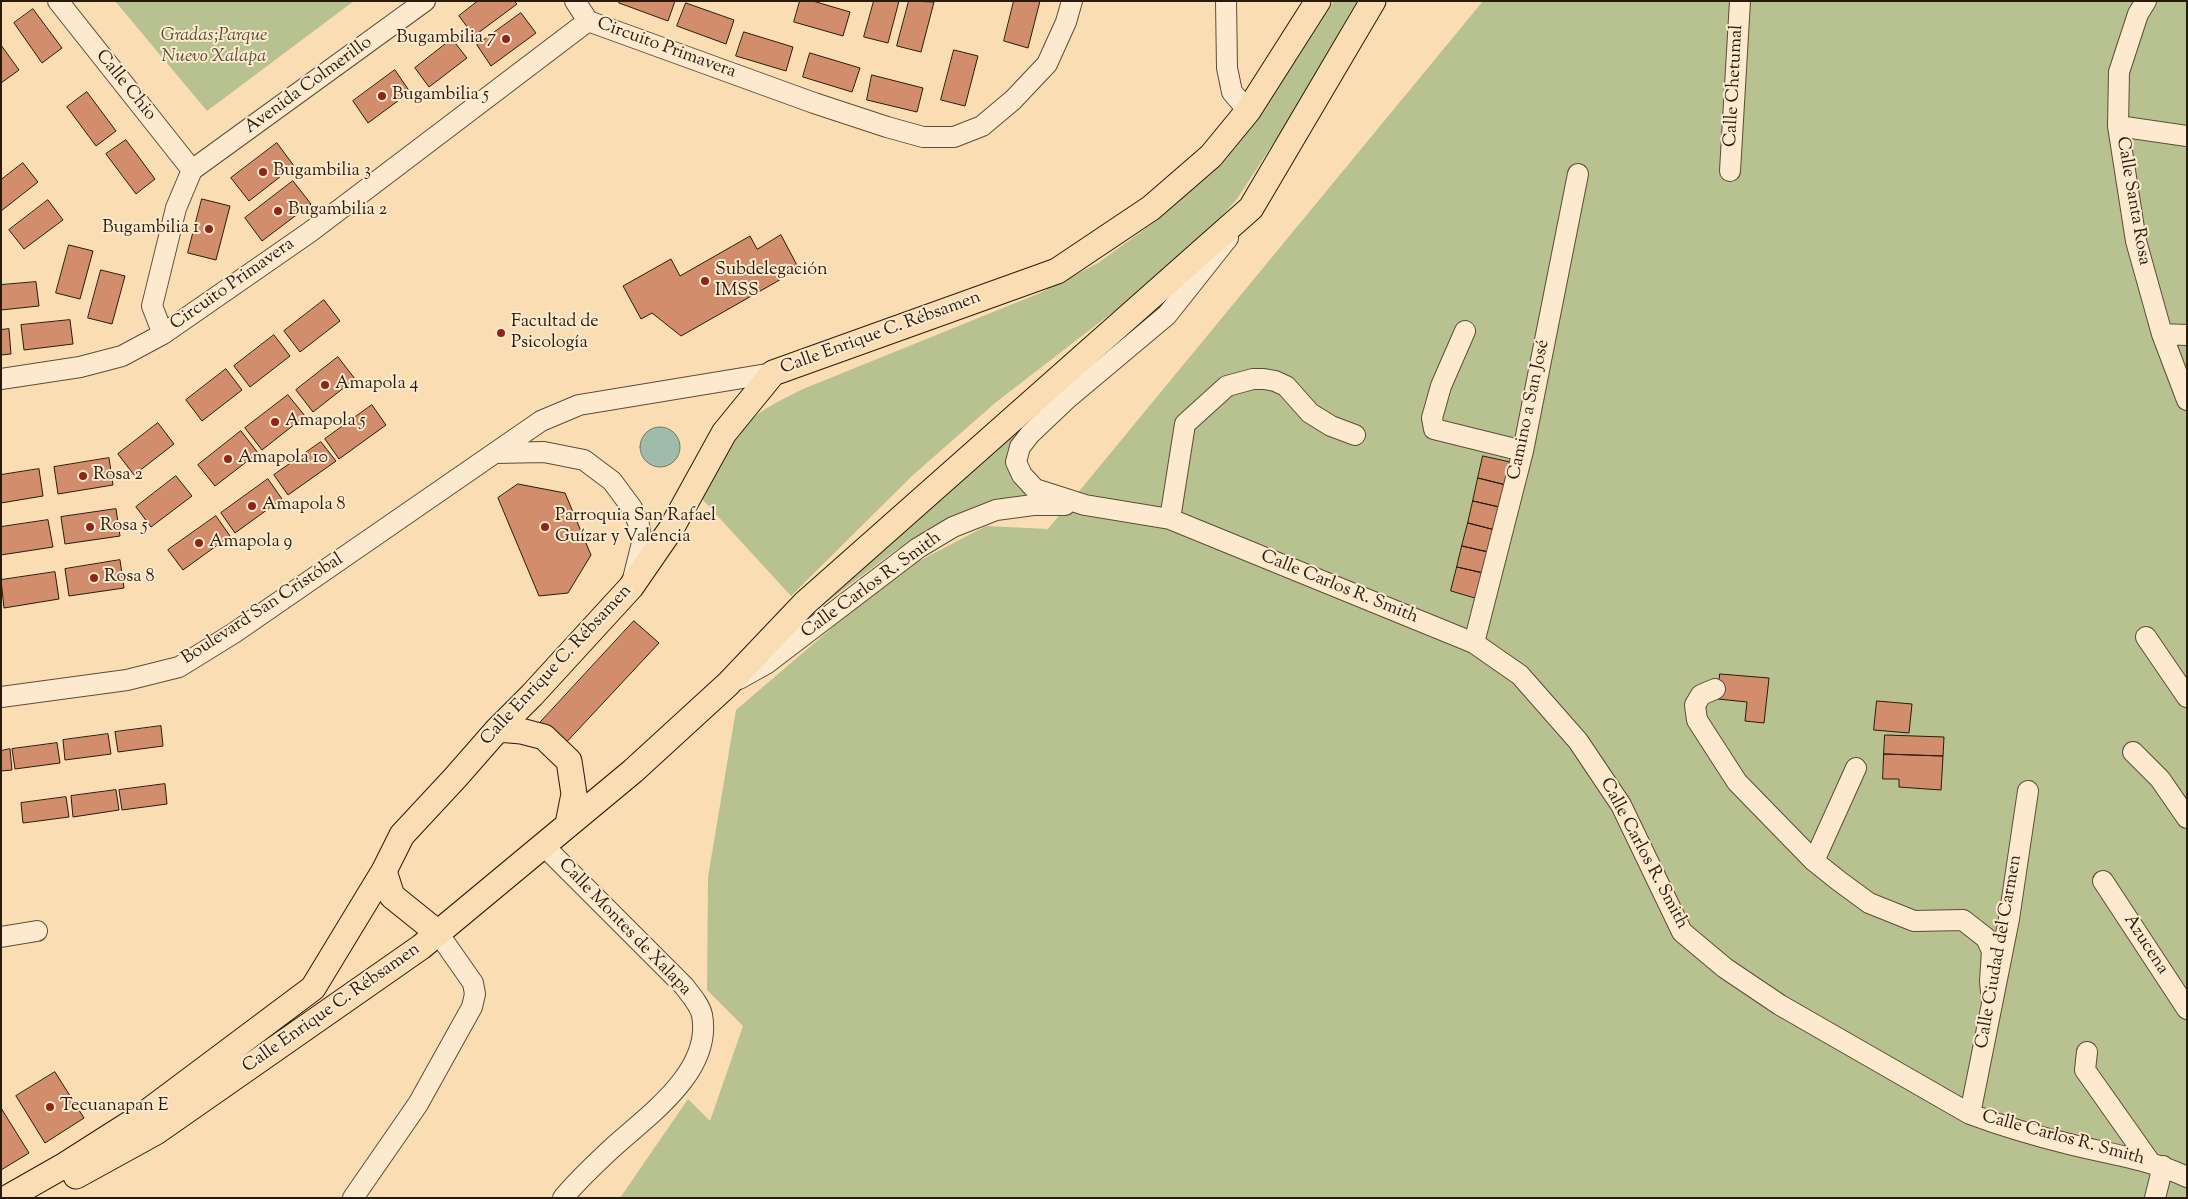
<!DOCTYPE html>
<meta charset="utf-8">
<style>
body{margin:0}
#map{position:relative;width:2188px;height:1199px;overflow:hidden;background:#fbddb3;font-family:"Sorts Mill Goudy",serif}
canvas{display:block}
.frame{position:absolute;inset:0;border:2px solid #281b0c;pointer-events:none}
</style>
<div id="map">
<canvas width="2188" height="1199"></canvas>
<div class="frame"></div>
</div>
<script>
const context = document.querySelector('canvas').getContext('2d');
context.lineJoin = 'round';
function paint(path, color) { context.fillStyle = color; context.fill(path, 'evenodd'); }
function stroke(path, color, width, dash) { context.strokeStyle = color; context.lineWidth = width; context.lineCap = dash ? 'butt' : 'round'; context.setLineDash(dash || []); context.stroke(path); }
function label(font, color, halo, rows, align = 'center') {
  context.font = font + ' "Sorts Mill Goudy",serif'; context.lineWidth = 4; context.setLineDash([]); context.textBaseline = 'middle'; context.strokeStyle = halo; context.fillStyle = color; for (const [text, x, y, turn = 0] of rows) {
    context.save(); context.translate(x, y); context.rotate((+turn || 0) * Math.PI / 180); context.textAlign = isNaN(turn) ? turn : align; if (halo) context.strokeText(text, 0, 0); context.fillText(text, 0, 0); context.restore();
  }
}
paint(new Path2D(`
 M115 1H354L207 111Z
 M1334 1H1357L1291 116 1237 199 1187 255 995 403 912 476 791 596 702 499C712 479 732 436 747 423 763 408 783 399 803 389L1040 293 1098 263 1160 218 1220 164 1260 115Z
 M1483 1H2187V1198H620L688 1099 710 1121 743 1026 707 990 708 877 736 710 896 573 986 526 1048 529Z
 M1207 251 1167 302 1036 416 1013 438 1007 453 1010 468 1027 496 952 518 896 550 824 604 759 660Z`), '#b8c291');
const water = new Path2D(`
 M640 447a20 20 0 1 1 40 0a20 20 0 1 1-40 0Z`);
paint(water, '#9fbcab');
stroke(water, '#6f7c6b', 1);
const building = new Path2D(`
 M478 1H514L517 4 474 36 459 16Z
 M620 1H675L668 21 619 3Z
 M800 1H813L850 12 843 36 794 22Z
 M874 1H899L888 43 864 37Z
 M909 1 934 2 921 52 897 46Z
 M1014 1H1040L1028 48 1004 41Z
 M686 3 734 20 726 44 677 26Z
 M33 9 62 48 42 63 14 23Z
 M521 13 536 33 491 66 477 45Z
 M744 32 793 47 786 71 736 56Z
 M452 39 467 58 429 87 415 68Z
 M1 45 19 70 1 83Z
 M954 50 978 56 965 106 941 100Z
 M810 53 860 68 852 92 803 77Z
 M395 70 410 92 368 123 353 101Z
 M872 75 923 88 917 112 867 100Z
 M87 92 116 131 96 146 67 107Z
 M126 140 155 179 136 194 106 154Z
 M277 143 294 166 249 201 231 178Z
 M23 163 38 182 1 211V180Z
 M293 181 311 204 262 241 245 218Z
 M202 199 230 206 216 260 188 253Z
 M48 200 63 220 24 249 9 230Z
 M781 235 799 269 681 336 652 313 641 319 623 286 671 259 680 276 750 236 757 249Z
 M69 245 93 251 80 299 56 293Z
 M101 270 125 276 112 324 88 318Z
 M36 282 39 306 1 310V285Z
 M324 300 340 321 300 352 284 331Z
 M70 320 73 344 24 350 21 325Z
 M9 329 11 354 1 355V330Z
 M274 335 290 356 250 387 234 366Z
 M338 357 355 379 313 412 296 390Z
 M226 369 242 390 202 421 186 400Z
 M288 395 305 416 262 450 245 428Z
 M372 405 386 425 339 459 325 439Z
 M158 423 174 444 134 475 118 454Z
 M241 431 258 453 215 486 198 465Z
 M321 442 336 461 288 495 274 475Z
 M1483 456 1519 464 1514 487 1478 478Z
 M109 458 113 485 58 494 54 467Z
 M39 469 43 496 1 503V475Z
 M176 476 192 496 151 527 136 507Z
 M1478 478 1514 487 1508 509 1473 501Z
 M268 479 282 499 235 533 221 513Z
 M518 484 565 493 591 555 568 593 539 596 498 498Z
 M1473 501 1508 509 1503 532 1468 523Z
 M116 509 120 536 65 544 61 517Z
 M216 516 230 536 183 570 168 550Z
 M48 520 53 547 1 555V527Z
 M1468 523 1503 532 1497 554 1462 546Z
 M1462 546 1497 554 1492 575 1457 567Z
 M120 560 124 588 69 596 65 569Z
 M1457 567 1492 575 1485 601 1451 591Z
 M55 572 59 599 4 608 1 580Z
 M634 621 659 643 561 748 537 726Z
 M1720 674 1769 678 1764 723 1745 721 1747 702 1718 699Z
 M1877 701 1912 704 1909 733 1874 730Z
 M161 726 163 746 118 752 115 732Z
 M108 734 111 754 65 760 63 740Z
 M1885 735 1944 737 1943 756 1884 754Z
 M57 743 60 763 15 769 12 749Z
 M10 749 12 770 1 771V751Z
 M1884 754 1943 756 1941 790 1899 787V779H1883Z
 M165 784 167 804 122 810 119 790Z
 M116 790 119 810 73 817 71 796Z
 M66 797 69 817 23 823 21 803Z
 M55 1072 84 1118 45 1143 16 1096Z
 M1 1108 29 1153 1 1170Z`);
paint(building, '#d28e6c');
stroke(building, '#281b0c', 1);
const minor = new Path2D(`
 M58 1 192 170
 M575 1 588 21
 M1226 1 1227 68 1232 92 1248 111
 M2146 1 2138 14 2119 72 2118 126 2136 241 2162 334 2187 400
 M588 21 814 103 887 127 923 137H954L982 126 1013 100 1047 64 1066 22 1072 1
 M2118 126 2187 136
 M192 170 425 1
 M1730 171 1740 1
 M1228 238 1167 315 1068 398 1030 434 1020 447 1016 462 1022 475 1035 489 1085 505 1170 519 1474 643 1520 675 1578 741 1621 805 1682 932 1725 968 1780 1005 1970 1114C2002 1126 2036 1136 2069 1144 2109 1154 2149 1159 2187 1177
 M1465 331 1441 386 1432 418 1434 429 1523 451
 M163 334 152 306 176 208 192 170
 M2162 334 2187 335
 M1 379 80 367 122 356 163 334 310 232 588 21
 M496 453 544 452 584 460 612 481 632 508 639 525 642 543 633 579
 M1170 519 1185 424 1227 386 1253 379H1264L1275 381 1286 386 1310 413 1331 426 1355 435
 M2146 637 2187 697
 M1474 643 1523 451 1578 174
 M739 679 766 664 918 548 953 527 996 510 1033 505H1065
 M1715 689 1701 695 1695 705 1697 720 1737 782 1814 861 1839 881 1869 903 1914 921 1963 920 1986 938 1992 951 1990 981 1992 1002
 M1 697 127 680 179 667 234 633 541 421 579 405 773 373
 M2133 752 2160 779 2187 818
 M543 845 684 986C690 994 700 1005 702 1015 713 1073 645 1117 609 1151 593 1166 577 1181 563 1198
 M1814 861 1856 768
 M2103 881 2187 1009
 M1 937 37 931
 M2087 1052 2085 1070 2150 1162
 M1970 1114 2009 919 2028 791
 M353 1198 418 1104 472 1007 475 994 473 983 438 933
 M2155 1198 2163 1166`);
const major = new Path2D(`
 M498 729 521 731 544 737 569 761 574 794 568 824
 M384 871 392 896 438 933
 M76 1176 156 1132 421 947 633 771 728 684 805 603 1251 208 1373 1
 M7 1198 65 1165 142 1116 313 988 384 871 402 835 455 778 498 729 532 695 631 587 671 529 724 433 773 373 1057 271 1151 208 1211 156 1248 111 1318 1`);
stroke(minor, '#5d4c36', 22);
stroke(major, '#281b0c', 27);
stroke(minor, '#fce9ce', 20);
stroke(major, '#fbddb3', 25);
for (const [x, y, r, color] of [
 [506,39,5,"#8f2418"],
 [382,96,5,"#8f2418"],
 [263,172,5,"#8f2418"],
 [278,211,5,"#8f2418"],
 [209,229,5,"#8f2418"],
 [705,281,5,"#8f2418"],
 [501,333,5,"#8f2418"],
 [325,385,5,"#8f2418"],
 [275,422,5,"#8f2418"],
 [228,459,5,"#8f2418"],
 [83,476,5,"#8f2418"],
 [252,506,5,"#8f2418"],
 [90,527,5,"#8f2418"],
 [545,527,5,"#8f2418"],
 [199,543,5,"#8f2418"],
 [94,578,5,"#8f2418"],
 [50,1107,5,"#8f2418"]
]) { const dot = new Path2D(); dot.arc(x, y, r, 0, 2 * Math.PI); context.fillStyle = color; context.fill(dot); stroke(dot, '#fce9ce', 2); }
label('italic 18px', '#534d34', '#fce9ce', [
 ["Gradas;Parque",214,37],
 ["Nuevo Xalapa",214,58]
]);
label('18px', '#281b0c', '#fce9ce', [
 ["Bugambilia 7",496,39,"right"],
 ["Bugambilia 5",392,96],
 ["Bugambilia 3",273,172],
 ["Bugambilia 2",288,211],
 ["Bugambilia 1",199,229,"right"],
 ["Subdelegación",715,271],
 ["IMSS",715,292],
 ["Facultad de",511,323],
 ["Psicología",511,344],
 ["Amapola 4",335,385],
 ["Amapola 5",285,422],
 ["Amapola 10",238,459],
 ["Rosa 2",93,476],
 ["Amapola 8",262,506],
 ["Parroquia San Rafael",555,517],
 ["Guízar y Valencia",555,538],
 ["Rosa 5",100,527],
 ["Amapola 9",209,543],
 ["Rosa 8",104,578],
 ["Tecuanapan E",60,1107]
], 'left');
label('18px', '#281b0c', '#fce9ce', [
 ["Circuito Primavera",666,49,20],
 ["Calle Chio",125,86,51],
 ["Avenida Colmerillo",309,86,-36],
 ["Calle Chetumal",1735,86,-87],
 ["Calle Santa Rosa",2132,201,80],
 ["Circuito Primavera",233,285,-35],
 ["Calle Enrique C. Rébsamen",881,334,-20],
 ["Camino a San José",1530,410,-78],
 ["Calle Carlos R. Smith",872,586,-36],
 ["Calle Carlos R. Smith",1339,588,22],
 ["Boulevard San Cristóbal",263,610,-33],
 ["Calle Enrique C. Rébsamen",557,666,-47],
 ["Calle Carlos R. Smith",1643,854,62],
 ["Calle Montes de Xalapa",624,928,46],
 ["Azucena",2145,945,57],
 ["Calle Ciudad del Carmen",2000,952,-80],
 ["Calle Enrique C. Rébsamen",332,1009,-35],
 ["Calle Carlos R. Smith",2063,1139,15]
]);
</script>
